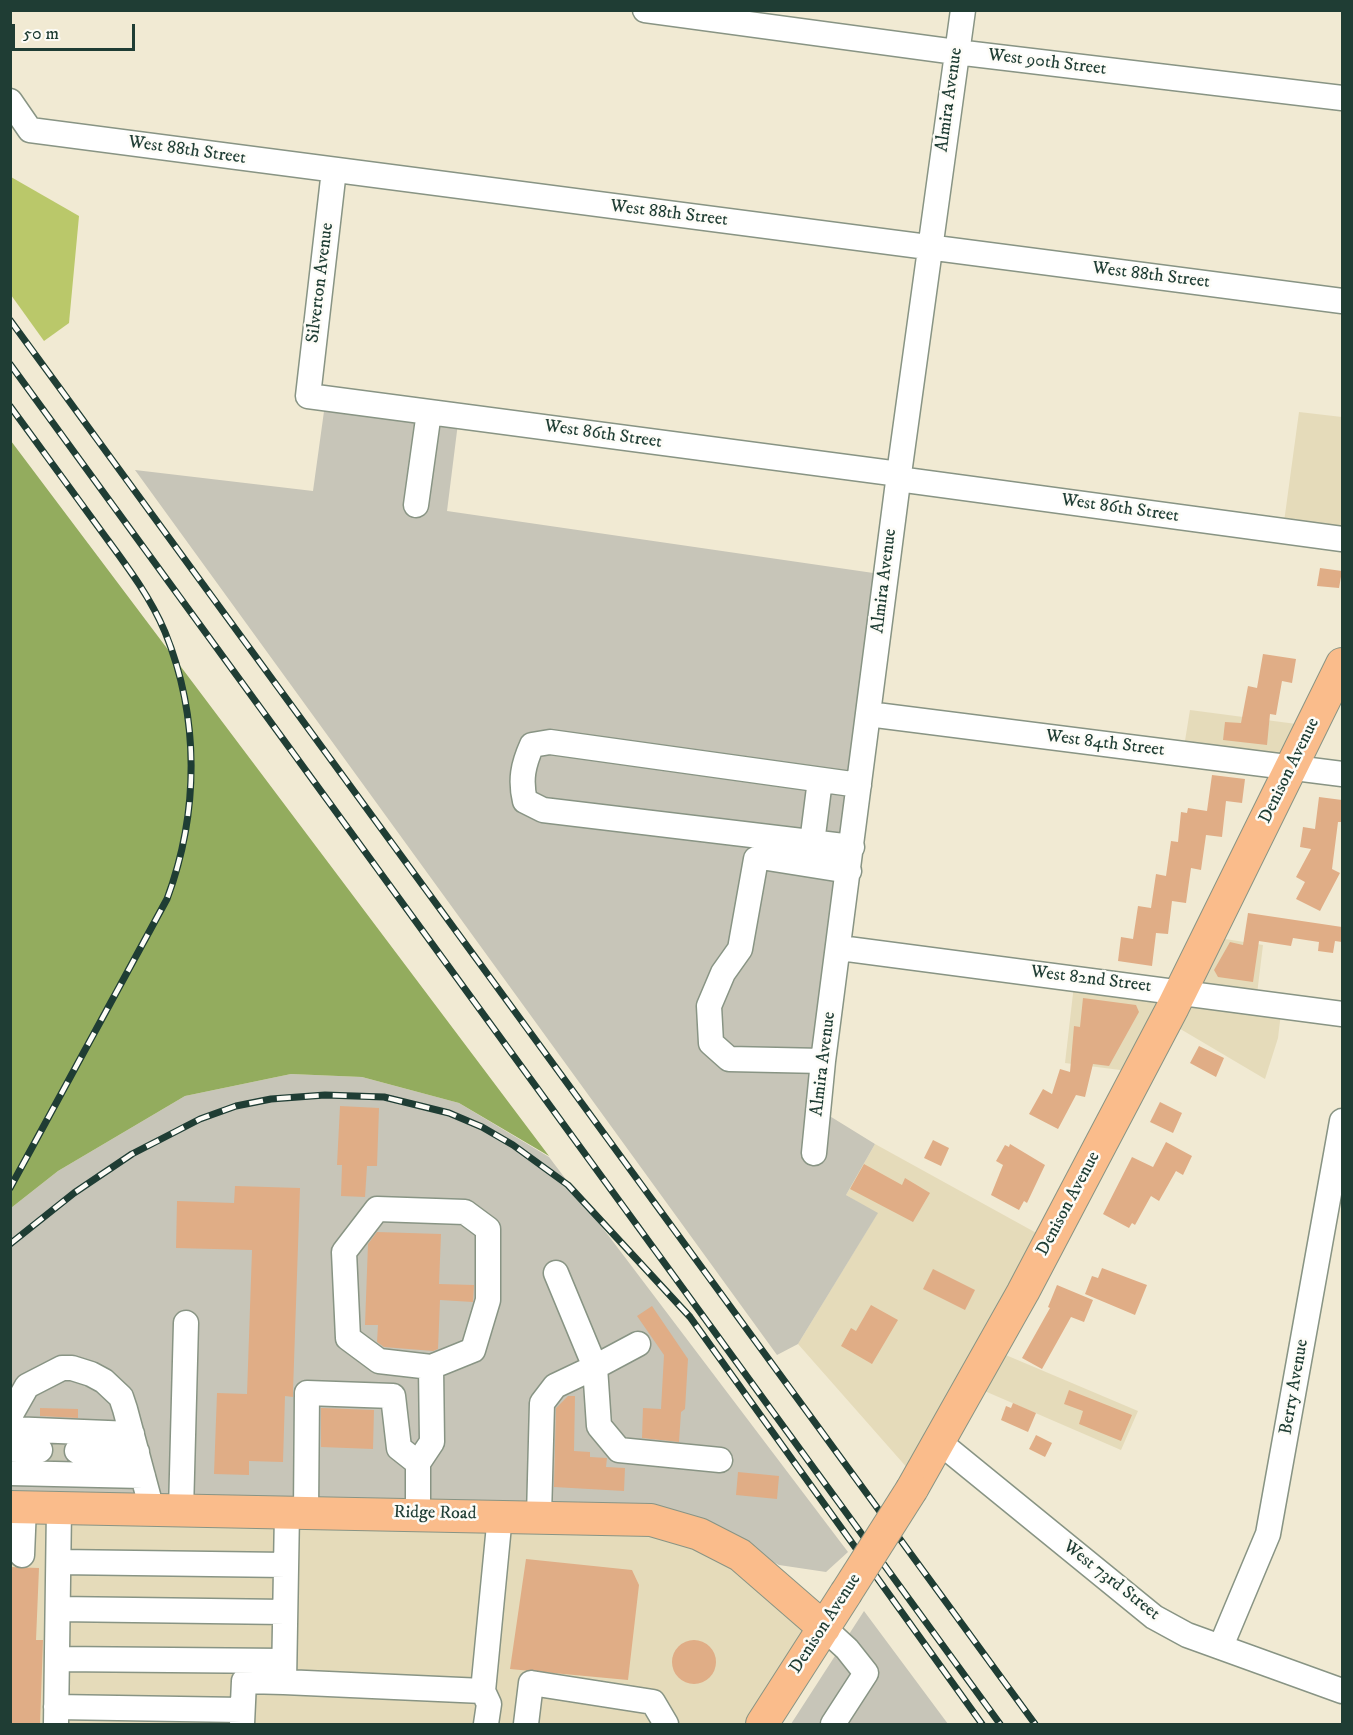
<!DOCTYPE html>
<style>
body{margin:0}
#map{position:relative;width:1353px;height:1735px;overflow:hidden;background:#f1ead3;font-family:"IM FELL DW Pica",serif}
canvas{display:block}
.frame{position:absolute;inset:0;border:12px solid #1f3d34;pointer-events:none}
.scale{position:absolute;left:12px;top:24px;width:123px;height:27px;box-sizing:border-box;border:3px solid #1f3d34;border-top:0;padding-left:8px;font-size:18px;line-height:21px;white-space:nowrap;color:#1f3d34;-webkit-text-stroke:4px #fdfcf7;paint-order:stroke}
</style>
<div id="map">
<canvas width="1353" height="1735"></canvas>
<div class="frame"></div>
<div class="scale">50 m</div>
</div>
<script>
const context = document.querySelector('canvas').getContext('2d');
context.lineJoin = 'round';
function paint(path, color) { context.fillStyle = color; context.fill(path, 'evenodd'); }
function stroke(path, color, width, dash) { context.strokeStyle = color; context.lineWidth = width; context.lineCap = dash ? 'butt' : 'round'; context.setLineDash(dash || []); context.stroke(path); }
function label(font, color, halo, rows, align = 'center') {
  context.font = font + ' "IM FELL DW Pica",serif'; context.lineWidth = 5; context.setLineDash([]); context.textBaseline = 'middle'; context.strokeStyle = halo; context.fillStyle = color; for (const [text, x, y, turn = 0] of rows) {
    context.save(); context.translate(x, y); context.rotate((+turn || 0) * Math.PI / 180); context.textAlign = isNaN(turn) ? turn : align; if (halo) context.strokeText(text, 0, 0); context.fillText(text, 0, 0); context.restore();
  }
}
paint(new Path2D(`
 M1299 412 1342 417V529L1284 522Z
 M1190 710 1304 725 1287 760 1184 747Z
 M1219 938 1263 945 1257 994 1283 996 1278 1038 1265 1079 1177 1027 1152 1074 1065 1063 1074 985 1191 1001Z
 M875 1144 1060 1246 1001 1353 1138 1411 1121 1450 980 1389 924 1487 798 1344 877 1214 846 1195Z
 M11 1507 699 1534 824 1628 762 1724H11Z`), '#e5dbba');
paint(new Path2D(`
 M325 404 458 423 447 511 894 576 828 1115 875 1144 846 1195 878 1213 798 1344 777 1355 135 470 313 491Z
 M291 1074 362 1077 459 1103 549 1157 848 1552 826 1572 779 1565 701 1524 539 1502 11 1491V1208L58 1171 185 1096Z
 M864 1611 948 1724H791Z`), '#c7c5b8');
paint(new Path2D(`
 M11 177 79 216 69 323 44 341 11 295Z`), '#bac86a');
paint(new Path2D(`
 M11 441 549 1156 459 1103 362 1077 291 1074 185 1096 58 1171 11 1208Z`), '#93ac5e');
paint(new Path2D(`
 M1320 568 1342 571 1339 588 1317 586Z
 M1263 654 1296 659 1292 683 1282 681 1276 715 1270 714 1267 745 1223 740 1225 722 1241 723 1248 686 1257 688Z
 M1212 775 1245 779 1242 803 1226 801 1222 837 1206 835 1201 870 1191 868 1186 903 1172 901 1168 934 1156 933 1152 966 1118 961 1121 937 1133 939 1138 906 1151 908 1156 874 1166 876 1171 841 1178 842 1181 812 1187 813 1188 808 1207 811Z
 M1319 797 1342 800V822H1338L1332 869 1340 873 1320 911 1296 899 1305 882 1296 877 1311 849 1300 847 1303 827 1315 829Z
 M1248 913 1342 927V942L1335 941 1333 953 1318 951 1319 942 1293 938 1291 946 1259 941 1253 982 1218 977 1214 970 1230 942 1243 945Z
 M1083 998 1136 1005 1139 1012 1109 1066 1093 1064 1085 1097 1076 1095 1058 1129 1029 1114 1043 1089 1052 1094 1060 1069 1070 1072 1074 1026 1080 1027Z
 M1199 1046 1224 1058 1216 1077 1190 1063Z
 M1160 1102 1182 1113 1173 1133 1150 1122Z
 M340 1106 379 1108 377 1166H367L365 1197 341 1196 342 1165H337Z
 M933 1140 949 1148 941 1166 924 1158Z
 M1166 1142 1192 1156 1183 1175 1176 1171 1159 1201 1151 1196 1135 1225 1132 1223 1129 1228 1103 1214 1132 1157 1153 1167Z
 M1010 1144 1045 1165 1027 1203 1024 1201 1019 1210 991 1195 1003 1165 996 1161 1005 1145 1009 1147Z
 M864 1164 902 1185 905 1178 930 1193 913 1222 850 1189Z
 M235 1186 300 1188 293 1391V1397L285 1396 283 1462 249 1461V1475L214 1474 217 1393 247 1394 252 1250 176 1248 177 1201 234 1203Z
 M377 1232 441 1234 439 1284 474 1285 473 1302 440 1300 438 1349 433 1351 384 1347 377 1342 378 1325H365L368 1244Z
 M1102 1268 1147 1285 1135 1315 1085 1294 1092 1276 1098 1278Z
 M933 1269 975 1290 965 1310 923 1289Z
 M1057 1285 1093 1300 1084 1322 1071 1317 1042 1369 1022 1358 1050 1308 1048 1307Z
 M871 1305 898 1320 872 1364 841 1346 851 1328 856 1331Z
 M652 1306 688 1359 685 1409 681 1412 679 1442 642 1438 643 1408 661 1409 664 1355 637 1316Z
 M1069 1390 1132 1415 1121 1441 1079 1424 1083 1411 1064 1404Z
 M568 1396H575L574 1451 590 1452V1457L607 1458 606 1467 625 1468 624 1491 554 1487 556 1408Z
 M1013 1403 1036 1413 1028 1432 1001 1420 1006 1406 1011 1408Z
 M40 1408 78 1409V1418L40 1416Z
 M321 1408 374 1410 373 1449 321 1447Z
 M1036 1435 1052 1443 1045 1457 1029 1449Z
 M738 1472 779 1476 777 1499 736 1495Z
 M526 1559 632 1570 639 1585 628 1680 510 1669Z
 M10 1567 39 1568 36 1640H43L40 1725H10Z
 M672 1662a22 22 0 1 1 44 0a22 22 0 1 1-44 0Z`), '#e0ad86');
stroke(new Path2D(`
 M40 1450 77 1451`), '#c7c7b3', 24, [24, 12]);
const minor = new Path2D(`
 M645 10 956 52 1342 98
 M10 101 30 130 1342 301
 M334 170 308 396 899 474
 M898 479 1342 539
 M416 505 429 412
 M868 714 1342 774
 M812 843 820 780
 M852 847 543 810 525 801C520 780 523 765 532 745L550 742 859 785
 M840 948 1342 1014
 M823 1061 729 1059 711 1043 709 1006 723 973 740 949 756 859 761 857 849 871
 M814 1153 823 1061 899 474 963 10
 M638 1344 595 1367 599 1426 619 1450 720 1460
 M10 1416 27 1386 62 1368H72L91 1374 104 1381 121 1397 125 1409 152 1510
 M10 1429 132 1434
 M938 1441 1154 1617 1187 1635 1342 1691
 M10 1449 40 1450
 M77 1451 137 1452
 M10 1473 143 1476
 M181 1511 186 1323
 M287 1512 284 1682 483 1691 500 1515
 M306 1512 307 1393 393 1396 399 1448 418 1463
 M418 1514V1463L432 1442 431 1367 379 1361 348 1338 344 1252 377 1209 465 1212 488 1229V1300L473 1350 431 1367
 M539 1516 542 1403 555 1386 595 1367 556 1273
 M22 1555 24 1507
 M59 1562 286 1565
 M58 1609 285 1612
 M824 1628 847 1649 866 1673 833 1724
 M1221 1646 1268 1534 1342 1121
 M57 1659 284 1661
 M483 1691 489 1704 486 1724
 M56 1707 242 1710
 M56 1724 59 1508
 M242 1724 244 1681 284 1682
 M526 1724 531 1683 653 1702 666 1724`);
const major = new Path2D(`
 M912 1489 1023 1292 1173 1007 1342 664
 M10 1507 651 1520 699 1534 740 1555 824 1628
 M762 1724 846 1593`);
stroke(minor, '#889484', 27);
stroke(major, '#889484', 34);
stroke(minor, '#fff', 24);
stroke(major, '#fabc8b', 32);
const rail = new Path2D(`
 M10 320 1035 1724
 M10 364 1000 1724
 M10 406C40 447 69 487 99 528 123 561 149 594 165 632 200 718 199 813 167 899L10 1188
 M10 1244 74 1193 132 1154 200 1119 236 1106 271 1099 325 1095 384 1097 449 1113 482 1127 513 1145 568 1185 690 1317 982 1724`);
stroke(rail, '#1f3d34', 7);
stroke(rail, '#fdfcf7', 4.5, [14]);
const majorBridge = new Path2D(`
 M846 1593 912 1489`);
stroke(majorBridge, '#889484', 34, []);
stroke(majorBridge, '#fabc8b', 32);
label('18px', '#1f3d34', '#fdfcf7', [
 ["West 90th Street",1047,63,7],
 ["Almira Avenue",950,100,-82],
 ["West 88th Street",187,151,8],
 ["West 88th Street",669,214,7],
 ["West 88th Street",1151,276,7],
 ["Silverton Avenue",321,283,-83],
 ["West 86th Street",603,435,8],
 ["West 86th Street",1120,509,8],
 ["Almira Avenue",885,581,-83],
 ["West 84th Street",1105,744,7],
 ["Denison Avenue",1290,771,-64],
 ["West 82nd Street",1091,980,7],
 ["Almira Avenue",824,1064,-83],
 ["Denison Avenue",1069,1204,-62],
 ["Berry Avenue",1295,1387,-80],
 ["Ridge Road",435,1514,1],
 ["West 73rd Street",1111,1581,38],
 ["Denison Avenue",826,1624,-57]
]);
</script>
